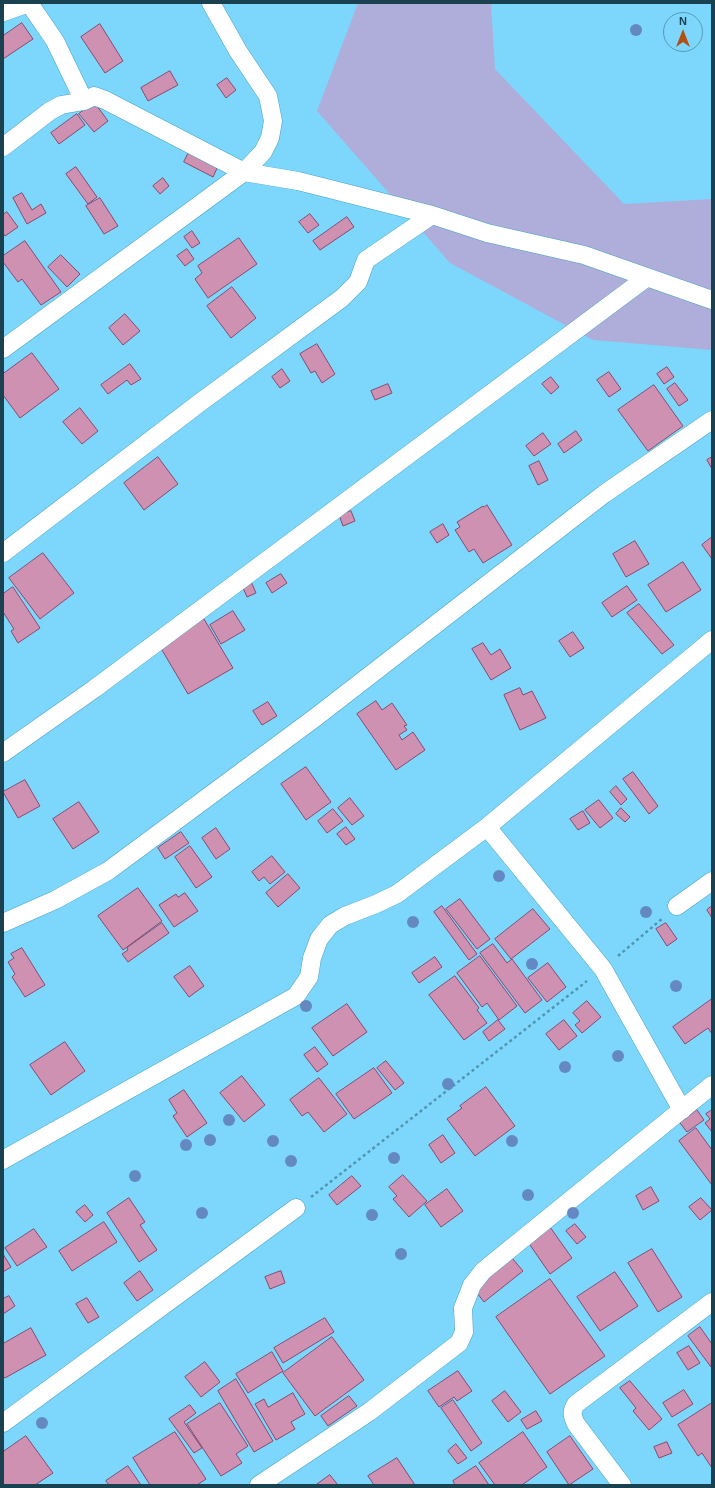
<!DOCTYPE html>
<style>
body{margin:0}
#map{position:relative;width:715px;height:1488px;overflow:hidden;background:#7dd7fc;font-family:Helvetica,sans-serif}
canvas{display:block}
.frame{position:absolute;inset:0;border:4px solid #1a4150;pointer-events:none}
.north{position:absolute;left:663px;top:12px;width:40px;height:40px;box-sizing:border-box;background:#7dd7fc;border:1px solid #559bb7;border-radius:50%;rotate:0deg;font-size:11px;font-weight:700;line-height:16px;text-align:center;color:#1a4150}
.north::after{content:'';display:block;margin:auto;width:14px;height:18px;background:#b25014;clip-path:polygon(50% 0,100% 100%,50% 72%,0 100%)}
</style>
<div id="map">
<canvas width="715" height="1488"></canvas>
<div class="frame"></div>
<div class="north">N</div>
</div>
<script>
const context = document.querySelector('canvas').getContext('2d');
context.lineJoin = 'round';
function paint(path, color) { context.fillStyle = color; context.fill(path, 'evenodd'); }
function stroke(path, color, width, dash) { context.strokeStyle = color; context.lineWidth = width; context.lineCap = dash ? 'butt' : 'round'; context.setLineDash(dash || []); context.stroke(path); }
paint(new Path2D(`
 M358 3H491L495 69 624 204 712 199V350L593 340 450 263 317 111Z`), '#afaeda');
const building = new Path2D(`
 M22 23 33 39 3 59V36Z
 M100 24 123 61 105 73 81 37Z
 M170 71 178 85 148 101 141 88Z
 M227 78 236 90 226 98 217 85Z
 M94 102 108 121 94 132 79 114Z
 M77 114 85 125 59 144 51 133Z
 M190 150 218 166 213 177 184 162Z
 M76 167 97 197 88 204 66 174Z
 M163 178 169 186 160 194 153 186Z
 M22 193 32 210 41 204 46 213 27 224 13 198Z
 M100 198 118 226 104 234 86 206Z
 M7 212 18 227 5 236 3 233V215Z
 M310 214 319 225 308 233 299 222Z
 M347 217 354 227 320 250 313 241Z
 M192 231 200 243 192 248 184 237Z
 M239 238 257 264 208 298 195 279 202 273 198 266Z
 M25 241 61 292 41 305 22 279 18 282 3 262V256Z
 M187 249 194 259 185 266 177 256Z
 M61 255 80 274 67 287 48 267Z
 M232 287 256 318 231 338 207 306Z
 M125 314 140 331 123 345 109 328Z
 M317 344 335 374 322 383 315 371 311 373 300 354Z
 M32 353 59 389 20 418 3 395V374Z
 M130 364 141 379 131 385 127 380 108 394 101 385Z
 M667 367 674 377 664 384 657 374Z
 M282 369 290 381 280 388 272 377Z
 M609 372 621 389 609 397 597 380Z
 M551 377 559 387 551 394 542 384Z
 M675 383 688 400 679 406 667 389Z
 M388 384 392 393 375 400 371 391Z
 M654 385 683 426 648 451 618 410Z
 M80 408 98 431 82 444 63 422Z
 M576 431 582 440 564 453 558 444Z
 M543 433 551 444 534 456 526 446Z
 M158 457 178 484 144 510 124 483Z
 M712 457V469L707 460Z
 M539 461 548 480 538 485 529 466Z
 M487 505 512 545 483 563 474 549 469 552 455 530 460 527 457 522 483 506 484 507Z
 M351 511 355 521 343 526 339 515Z
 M443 524 449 535 437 543 430 532Z
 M712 537V559L702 545Z
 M635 541 649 564 626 577 613 554Z
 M43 553 74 593 40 619 9 578Z
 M683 562 701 590 666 612 648 585Z
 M281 574 287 583 272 593 266 583Z
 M249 577 256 593 247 597 240 581Z
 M627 586 637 600 612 617 602 603Z
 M13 587 40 628 18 643 11 631 14 629 3 612V594Z
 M639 604 674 645 662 654 627 613Z
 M233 611 245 630 221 644 210 625Z
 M204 619 233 668 188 694 159 645Z
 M573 632 584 648 570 657 559 641Z
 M483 643 491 655 500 649 511 668 491 680 472 649Z
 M520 688 523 695 532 691 546 718 520 730 504 695Z
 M376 701 382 710 392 703 407 725 404 726 407 730 399 735 402 740 413 732 425 750 396 770 357 714Z
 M268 702 277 716 262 725 253 711Z
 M306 767 331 802 306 820 281 784Z
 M633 772 658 806 649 814 623 779Z
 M25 780 40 806 18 818 3 792Z
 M616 786 627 799 621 805 610 792Z
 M350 798 364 816 352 825 338 808Z
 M599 800 613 818 600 828 585 810Z
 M79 802 99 832 73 849 53 819Z
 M621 808 630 817 625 822 616 814Z
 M333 809 343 821 327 833 318 821Z
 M583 811 590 823 578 830 570 819Z
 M346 827 355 839 346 845 337 834Z
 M216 828 230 849 216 859 202 838Z
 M181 832 189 843 165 859 158 848Z
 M190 846 212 877 196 888 175 857Z
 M272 856 285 872 270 884 264 877 259 881 252 872Z
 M288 874 300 888 278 907 266 893Z
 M138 888 162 921 123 950 98 916Z
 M185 893 198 911 174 927 159 905 176 894 178 897Z
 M460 899 490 939 477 949 446 909Z
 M442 906 477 954 469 960 434 912Z
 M712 906V918L707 910Z
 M533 909 550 929 511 959 495 939Z
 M162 923 169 933 128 962 122 954 128 950 127 948Z
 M666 923 677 939 667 946 656 929Z
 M493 944 507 963 512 959 542 1000 525 1013 480 953Z
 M22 948 45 985 25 997 12 977 15 974 8 962 14 958 11 954Z
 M480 956 517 1006 499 1020 487 1003 482 1007 457 973Z
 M435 957 442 967 419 983 412 973Z
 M548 963 566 987 547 1002 528 978Z
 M190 966 204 986 189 997 174 977Z
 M455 976 479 1008 477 1010 487 1023 464 1040 429 995Z
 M712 999V1034L708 1028 685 1044 673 1027Z
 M587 1001 601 1017 582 1033 575 1025 580 1021 573 1013Z
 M347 1004 367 1032 333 1056 312 1028Z
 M498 1020 505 1029 489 1041 483 1032Z
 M564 1020 577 1036 559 1050 546 1034Z
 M65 1042 85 1071 51 1095 30 1065Z
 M315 1047 328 1064 317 1072 304 1055Z
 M386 1061 404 1083 395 1090 377 1068Z
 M374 1068 392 1093 354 1119 336 1094Z
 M242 1076 265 1105 244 1122 220 1093Z
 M319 1078 347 1114 324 1132 308 1112 302 1116 290 1100Z
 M486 1087 515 1126 475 1156 447 1119 462 1108 460 1106Z
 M184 1090 207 1123 187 1137 173 1116 177 1113 169 1100Z
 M697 1110 704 1120 687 1132 680 1123Z
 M712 1110V1132L705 1123 710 1119 706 1114Z
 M696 1128 712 1150V1185L679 1141Z
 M443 1135 455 1153 441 1163 429 1145Z
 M403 1175 427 1201 409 1217 393 1199 397 1196 389 1187Z
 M352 1176 361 1186 337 1205 329 1195Z
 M651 1187 659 1201 643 1210 636 1196Z
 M447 1189 463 1211 441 1227 425 1205Z
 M129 1198 145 1222 140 1225 157 1250 139 1262 107 1213Z
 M701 1198 712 1210 700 1220 689 1207Z
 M85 1205 93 1215 85 1222 76 1212Z
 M104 1222 117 1242 72 1271 59 1251Z
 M575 1224 586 1237 577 1244 566 1231Z
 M550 1227 572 1258 550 1274 528 1242Z
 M34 1229 47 1247 17 1266 5 1248Z
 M652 1249 682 1297 658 1312 628 1263Z
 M3 1254 11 1267 3 1272Z
 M512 1258 523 1271 484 1302 474 1289Z
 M140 1271 153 1290 137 1301 124 1283Z
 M281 1271 285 1283 270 1289 265 1277Z
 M615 1272 638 1306 600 1331 577 1297Z
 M550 1279 605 1356 550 1394 496 1317Z
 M9 1296 15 1306 3 1314V1299Z
 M87 1298 99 1317 88 1323 76 1304Z
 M325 1318 334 1332 283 1363 274 1348Z
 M700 1327 712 1344 711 1367 688 1336Z
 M31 1328 46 1355 5 1378 3 1376V1344Z
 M332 1337 364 1380 315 1416 283 1373Z
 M689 1346 700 1363 688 1370 677 1353Z
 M272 1352 283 1371 248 1393 236 1374Z
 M205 1362 220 1382 201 1397 185 1377Z
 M458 1371 472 1391 457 1401 454 1397 439 1407 428 1391Z
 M236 1379 273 1441 254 1452 218 1391Z
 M630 1381 662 1419 649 1430 633 1411 636 1408 620 1388Z
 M684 1390 693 1404 672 1417 663 1403Z
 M505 1391 521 1412 508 1422 492 1401Z
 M293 1393 305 1414 291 1422 295 1429 276 1440 255 1404 264 1399 268 1407Z
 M349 1396 357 1406 328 1426 321 1416Z
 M453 1400 482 1443 471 1451 441 1408Z
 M220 1403 248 1446 236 1454 242 1463 221 1476 187 1424Z
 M712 1403V1468L702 1453 698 1456 678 1425Z
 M190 1405 196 1413 184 1422 202 1448 194 1453 169 1419Z
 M536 1411 542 1421 527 1429 521 1420Z
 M175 1432 206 1479 197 1485H150L133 1458Z
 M523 1432 547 1467 522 1485H495L479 1463Z
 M26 1436 53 1473 35 1485H3V1452Z
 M570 1436 593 1469 569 1485 547 1452Z
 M667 1442 672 1453 659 1458 654 1447Z
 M456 1444 467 1458 458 1464 448 1451Z
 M397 1458 415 1485H374L368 1476Z
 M128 1466 141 1485H109L106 1481Z
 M476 1466 489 1485H455L453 1481Z
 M330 1475 338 1485H316Z`);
paint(building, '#cf91b2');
stroke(building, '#89486d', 1);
const minor = new Path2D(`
 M29 3 55 41 84 101
 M3 147 50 111 61 105 84 101 94 96 105 100 244 172 298 181 326 188 432 215 487 233 584 255 712 300
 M3 349 244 172 263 152 270 138 273 121 268 96 238 51 211 3
 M3 553 198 404 342 298 358 282 366 260 432 215
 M3 753 94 689 646 278
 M487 827 603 969 682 1110
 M677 906 712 881
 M3 923 55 900 108 871 316 717 604 494 712 420
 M3 1160 296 996 309 977 312 958 319 939 330 925 345 916 376 904 397 894 487 827 712 640
 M3 1423 296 1208
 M259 1485 369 1412 459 1343 464 1332 463 1308 472 1285 483 1271 712 1085
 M622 1485 576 1424C572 1416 571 1411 576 1404L712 1302`);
const tertiary = new Path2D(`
 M3 10 23 3`);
stroke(minor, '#44a0c3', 19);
stroke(tertiary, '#44a0c3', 23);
stroke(new Path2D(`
 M618 956 663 918
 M311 1197 587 981`), '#5295b1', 2.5, [3, 3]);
stroke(minor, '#fff', 18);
stroke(tertiary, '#fff', 22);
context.fillStyle = '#6488c1';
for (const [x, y] of [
 [636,30],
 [499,876],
 [646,912],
 [413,922],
 [532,964],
 [676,986],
 [306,1006],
 [618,1056],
 [565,1067],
 [448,1084],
 [229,1120],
 [210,1140],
 [273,1141],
 [512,1141],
 [186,1145],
 [394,1158],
 [291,1161],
 [135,1176],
 [528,1195],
 [202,1213],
 [573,1213],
 [372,1215],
 [401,1254],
 [42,1423]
]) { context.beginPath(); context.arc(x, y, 6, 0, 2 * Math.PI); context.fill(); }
</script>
